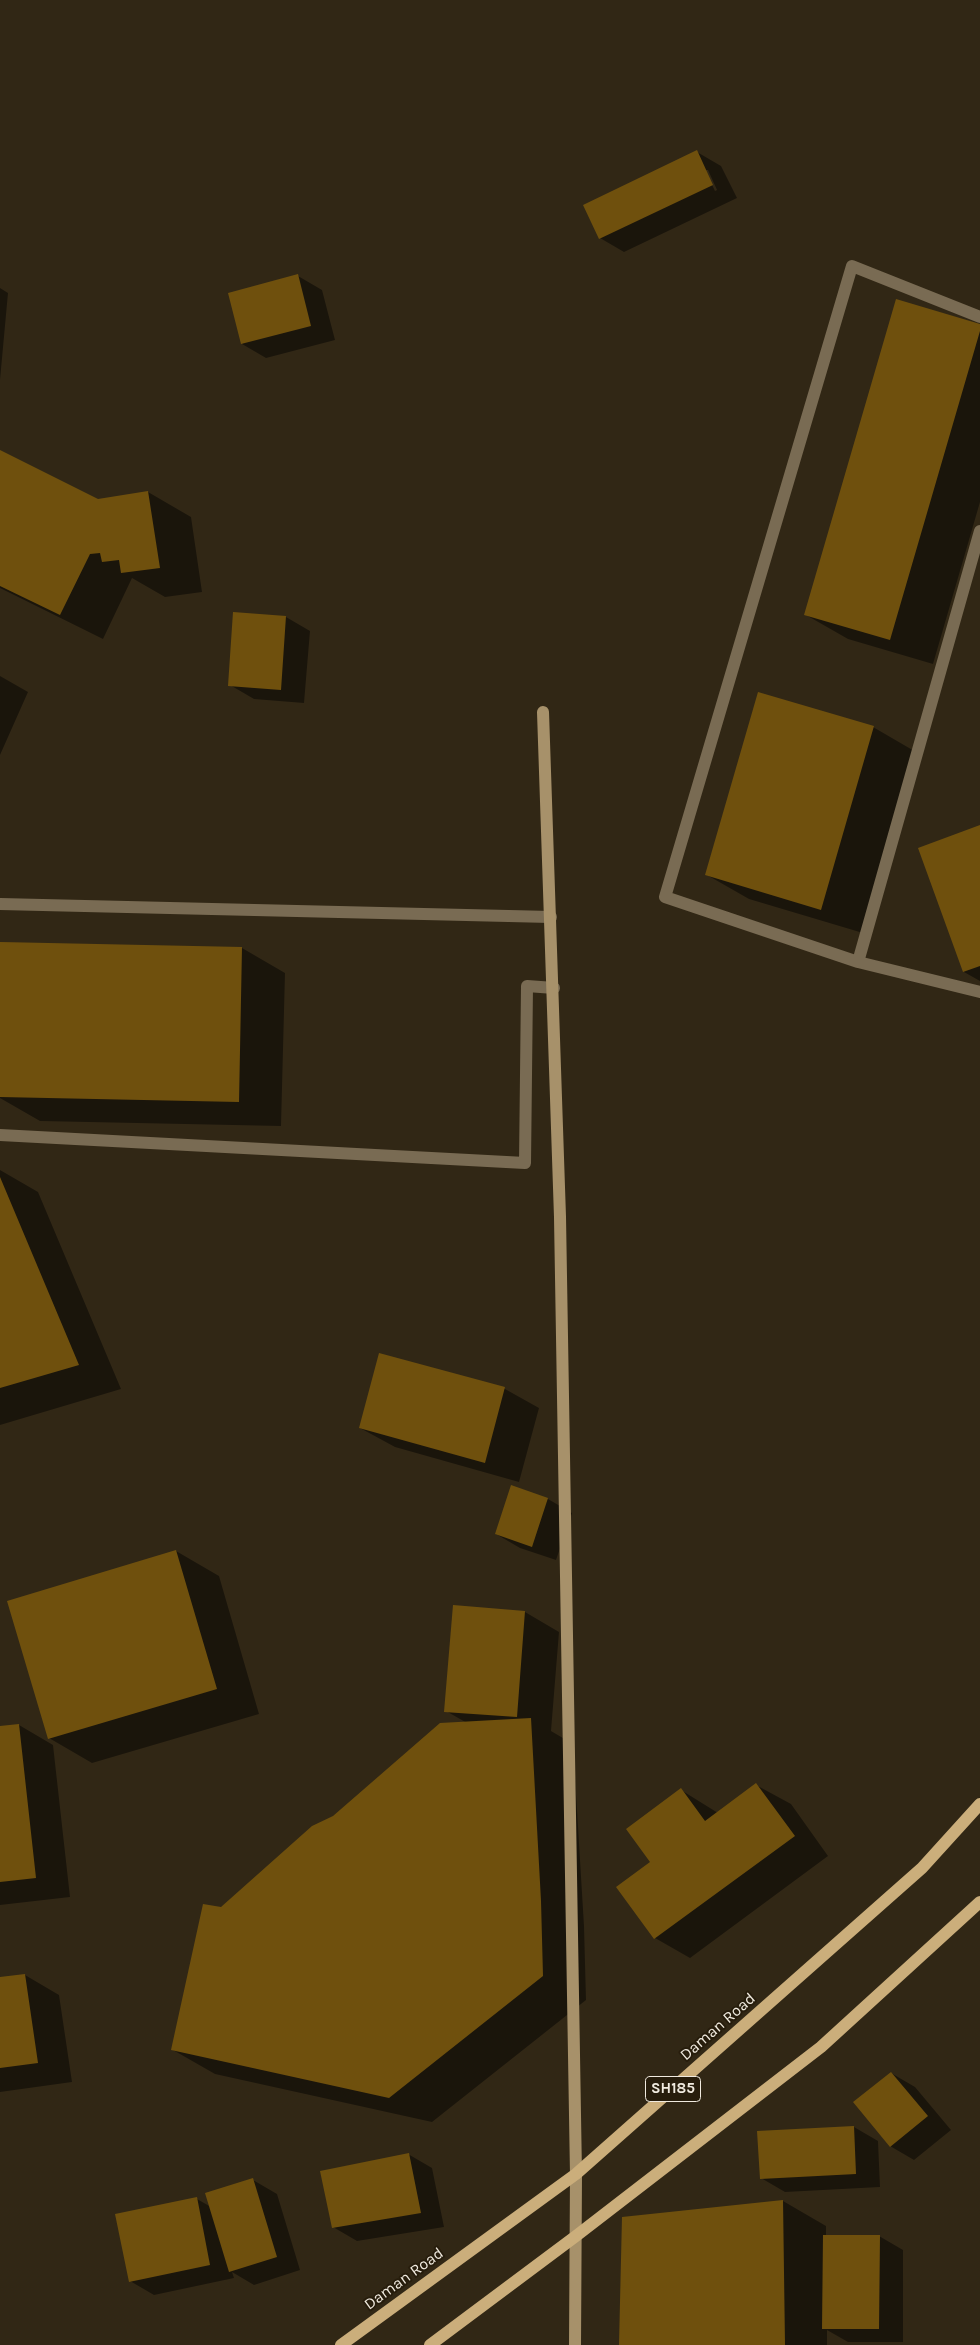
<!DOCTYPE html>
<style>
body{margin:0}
canvas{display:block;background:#312715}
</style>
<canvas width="980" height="2345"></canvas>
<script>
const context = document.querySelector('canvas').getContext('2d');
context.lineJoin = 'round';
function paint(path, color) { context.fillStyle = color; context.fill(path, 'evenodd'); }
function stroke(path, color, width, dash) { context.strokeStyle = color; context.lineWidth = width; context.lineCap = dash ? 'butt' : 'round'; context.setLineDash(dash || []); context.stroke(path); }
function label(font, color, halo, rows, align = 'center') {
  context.font = font + ' Karla,sans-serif'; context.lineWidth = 4; context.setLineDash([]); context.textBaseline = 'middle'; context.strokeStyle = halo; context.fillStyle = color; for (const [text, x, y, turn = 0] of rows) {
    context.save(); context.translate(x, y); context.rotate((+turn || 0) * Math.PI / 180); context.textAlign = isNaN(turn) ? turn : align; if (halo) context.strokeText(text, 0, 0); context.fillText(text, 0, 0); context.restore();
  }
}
paint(new Path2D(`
 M697 152 721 166 737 198 624 252 600 238ZM705 170H708L717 190 715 191Z
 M298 276 322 290 335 340 266 358 242 344Z
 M0 288 8 293 0 380Z
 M980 326V502L933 664 848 639 806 615Z
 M0 451 98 500 148 492 191 517 202 592 165 597 132 578 103 639 0 588Z
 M234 613 286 617 310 631 304 703 254 699 230 685Z
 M0 676 28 692 0 755Z
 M873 727 916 752 863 933 749 899 707 875Z
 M980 826V981L964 972Z
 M242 948 285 973 281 1126 40 1121 0 1098V964Z
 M0 1170 38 1192 121 1389 0 1425Z
 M380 1354 505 1389 539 1408 519 1482 395 1447 360 1428Z
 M548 1499 572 1513 556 1560 520 1548 496 1534Z
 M176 1551 219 1576 259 1714 92 1763 49 1738Z
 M525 1612 559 1632 551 1731 573 1744 584 1926 586 2000 432 2122 215 2074 173 2050 221 1908 334 1817 467 1723 446 1711Z
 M19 1725 53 1745 70 1897 0 1905V1727Z
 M756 1785 791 1804 828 1856 690 1958 655 1938 618 1887 651 1862 681 1790 718 1813Z
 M25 1975 59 1995 72 2082 0 2092V1979Z
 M891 2073 915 2087 951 2130 914 2160 890 2146Z
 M854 2127 878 2141 880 2187 785 2192 761 2178Z
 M408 2154 432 2168 444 2227 357 2241 333 2227Z
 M253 2180 277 2194 300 2270 254 2285 232 2272 234 2278 154 2295 130 2281 197 2199 211 2207Z
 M783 2201 826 2226V2236H879L903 2250V2342H848L827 2330V2345H620L623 2218Z`), '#0007');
paint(new Path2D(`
 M697 150 713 185 599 239 583 205Z
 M298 274 311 326 241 344 228 293Z
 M896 299 980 324V331L890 640 804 615Z
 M0 450 98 499 148 491 160 568 121 573 119 560 102 562 100 553 90 554 60 615 0 586Z
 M233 612 286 616 281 690 228 686Z
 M758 692 874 726 821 910 705 875Z
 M980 825V966L963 972 918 848Z
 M0 942 242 947 239 1102 0 1097Z
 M0 1177 79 1365 0 1388Z
 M379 1353 505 1387 485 1463 359 1428Z
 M511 1485 548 1498 532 1547 495 1534Z
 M176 1550 217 1689 48 1739 7 1601Z
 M453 1605 525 1611 517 1717 444 1712Z
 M531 1718 541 1901 543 1976 389 2098 171 2050 203 1904 221 1907 312 1826 333 1816 440 1723Z
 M19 1724 36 1878 0 1882V1726Z
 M756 1783 795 1836 654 1939 616 1887 650 1862 626 1829 681 1788 705 1821Z
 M25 1974 38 2063 0 2068V1977Z
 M891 2072 928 2116 890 2147 853 2102Z
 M854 2126 856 2174 760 2179 757 2131Z
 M409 2153 421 2213 332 2228 320 2171Z
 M253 2178 277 2257 229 2272 205 2193Z
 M197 2197 210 2265 129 2282 115 2214Z
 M783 2200 785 2345H619L622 2217Z
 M823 2235H880L879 2329H822Z`), '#6f500d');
stroke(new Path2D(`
 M980 317 852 266 665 897 858 962 980 992
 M0 904 551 917
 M858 962 980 531
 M0 1135 525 1163 527 986 554 988`), '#796b53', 12);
stroke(new Path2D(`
 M543 712 560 1217 576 2174 575 2345`), '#a7916a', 12);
stroke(new Path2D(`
 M341 2345 576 2174 922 1868 980 1804
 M430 2345 576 2236 821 2047 980 1902`), '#cbae7b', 12);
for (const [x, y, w] of [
 [673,2089,55]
]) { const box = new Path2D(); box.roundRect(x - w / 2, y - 12.5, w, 25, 4); context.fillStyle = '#271d0c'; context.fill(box); stroke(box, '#f0eadf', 1); }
label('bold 15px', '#f0eadf', null, [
 ["SH185",673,2089]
]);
label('16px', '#f0eadf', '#271d0c', [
 ["Daman Road",718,2027,-41],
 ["Daman Road",404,2279,-36]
]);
</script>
